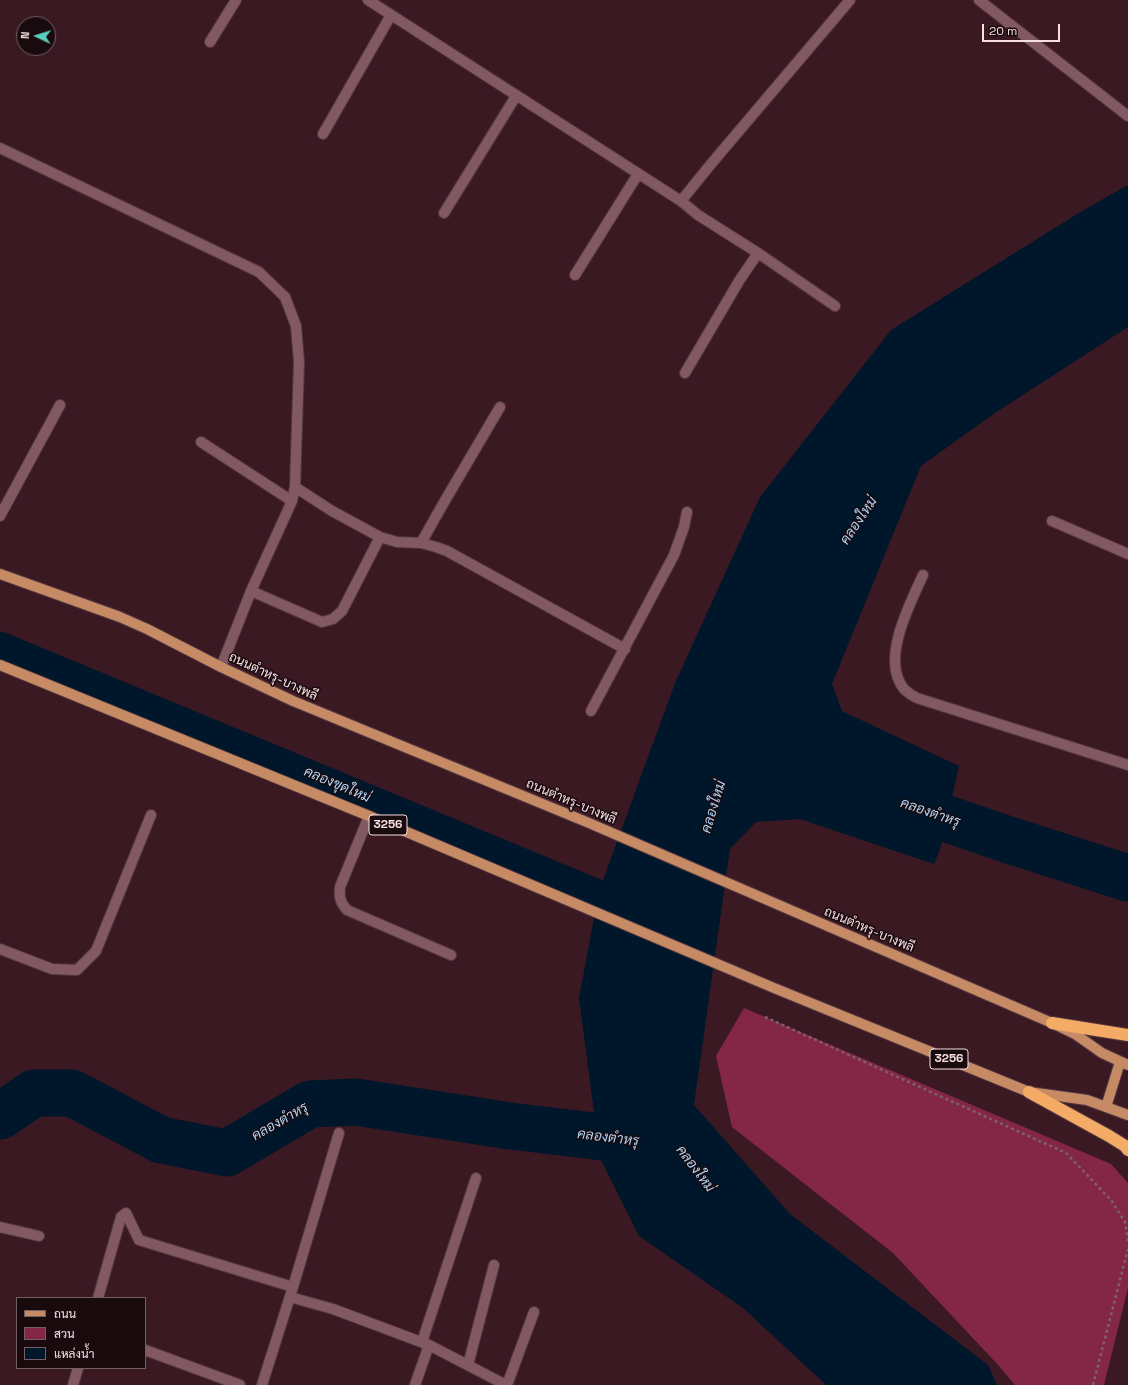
<!DOCTYPE html>
<meta charset="utf-8">
<style>
body{margin:0}
#map{position:relative;width:1128px;height:1385px;overflow:hidden;background:#3b1923;font-family:"Space Grotesk",Sarabun,sans-serif}
canvas{display:block}
.legend{position:absolute;left:16px;top:1297px;width:130px;height:72px;box-sizing:border-box;background:#190a0e;border:1px solid #715f63;margin:0;padding:5px 7px;list-style:none;font-size:12px;color:#f6dee3}
.legend li{display:flex;align-items:center;gap:8px;height:20px}
.legend b{width:20px;border:1px solid #715f63}
.north{position:absolute;left:16px;top:16px;width:40px;height:40px;box-sizing:border-box;background:#190a0e;border:1px solid #715f63;border-radius:50%;rotate:274deg;font-size:11px;font-weight:700;line-height:16px;text-align:center;color:#f6dee3}
.north::after{content:'';display:block;margin:auto;width:14px;height:18px;background:#59cebf;clip-path:polygon(50% 0,100% 100%,50% 72%,0 100%)}
.scale{position:absolute;left:982px;top:24px;width:78px;height:18px;box-sizing:border-box;border:2px solid #f6dee3;border-top:0;padding-left:5px;font-size:12px;line-height:14px;white-space:nowrap;color:#f6dee3;-webkit-text-stroke:3px #190a0e;paint-order:stroke}
</style>
<div id="map">
<canvas width="1128" height="1385"></canvas>
<ul class="legend">
<li><b style="height:5px;background:#c68a64"></b>ถนน</li>
<li><b style="height:11px;background:#842747"></b>สวน</li>
<li><b style="height:11px;background:#00172b"></b>แหล่งน้ำ</li>
</ul>
<div class="north">N</div>
<div class="scale">20 m</div>
</div>
<script>
const context = document.querySelector('canvas').getContext('2d');
context.lineJoin = 'round';
function paint(path, color) { context.fillStyle = color; context.fill(path, 'evenodd'); }
function stroke(path, color, width, dash) { context.strokeStyle = color; context.lineWidth = width; context.lineCap = dash ? 'butt' : 'round'; context.setLineDash(dash || []); context.stroke(path); }
function label(font, color, halo, rows, align = 'center') {
  context.font = font + ' "Space Grotesk",Sarabun,sans-serif'; context.lineWidth = 3; context.setLineDash([]); context.textBaseline = 'middle'; context.strokeStyle = halo; context.fillStyle = color; for (const [text, x, y, turn = 0] of rows) {
    context.save(); context.translate(x, y); context.rotate((+turn || 0) * Math.PI / 180); context.textAlign = isNaN(turn) ? turn : align; if (halo) context.strokeText(text, 0, 0); context.fillText(text, 0, 0); context.restore();
  }
}
paint(new Path2D(`
 M744 1008 1111 1164 1128 1183V1288L1104 1385H1015L1000 1367 893 1253 732 1127 716 1056Z`), '#842747');
paint(new Path2D(`
 M1128 185V327L995 413 921 466 832 684 842 711 959 766 940 850 934 864 800 819 756 822 730 849 694 1105 790 1214 988 1365 997 1385H826L743 1308 639 1236 600 1158 579 998 599 891 675 683 760 497 891 330 1082 211Z`), '#00172b');
stroke(new Path2D(`
 M0 645 632 907`), '#00172b', 27);
stroke(new Path2D(`
 M886 798 1006 839 1128 878
 M0 1116 34 1093H72L161 1140 227 1153 310 1104 356 1102 510 1126 661 1144`), '#00172b', 47);
const minor = new Path2D(`
 M368 0 681 201 698 215 758 253 739 281 685 373
 M979 0 1128 116
 M210 42 236 0
 M323 134 391 15
 M0 148 259 272 285 297 296 326 299 362 295 487
 M681 201 711 164 850 0
 M444 213 516 96
 M758 253 835 306
 M575 275 638 174
 M201 442 292 501
 M0 516 60 405
 M1052 521 1128 554
 M421 543 443 504 500 407
 M923 575C910 604 880 660 904 689 908 693 913 696 917 698L1128 765
 M251 591 322 622 333 619 342 611 380 537
 M221 667 251 591 292 501 295 487 332 511 380 537 397 542 421 543 436 547 447 551 625 649
 M591 711 674 555 684 527 687 512
 M369 816 340 887C339 897 340 902 347 910L451 955
 M0 949 52 969 77 970 96 951 151 815
 M0 1227 39 1236
 M290 1297 333 1309 429 1345 506 1385
 M98 1298 121 1217 126 1213 139 1240 293 1287
 M422 1342 476 1178
 M145 1350 240 1385
 M468 1365 494 1265
 M73 1385 78 1368
 M262 1385 293 1287 339 1133
 M415 1385 429 1345
 M507 1385 534 1312`);
const major = new Path2D(`
 M0 574 120 617 147 629 221 667 293 701 589 823 1052 1023 1075 1034 1102 1053 1128 1065
 M0 665 369 816 774 988 1029 1092 1087 1100 1128 1115
 M1106 1107 1120 1062`);
const highway = new Path2D(`
 M1052 1023 1128 1035
 M1029 1092 1109 1136 1125 1146 1128 1150`);
stroke(minor, '#543840', 12);
stroke(major, '#543840', 12);
stroke(highway, '#543840', 14);
stroke(new Path2D(`
 M765 1017 1066 1153 1111 1200 1125 1222 1128 1241
 M1093 1385 1128 1249`), '#7e6068', 2.5, [3, 3]);
stroke(minor, '#825963', 10);
stroke(major, '#c68a64', 10);
stroke(highway, '#f3ab65', 12);
for (const [x, y, w] of [
 [388,825,38],
 [949,1059,38]
]) { const box = new Path2D(); box.roundRect(x - w / 2, y - 10, w, 20, 3); context.fillStyle = '#190a0e'; context.fill(box); stroke(box, '#f6dee3', 1); }
label('bold 12px', '#f6dee3', null, [
 ["3256",388,825],
 ["3256",949,1059]
]);
label('13px', '#f6dee3', '#190a0e', [
 ["ถนนตำหรุ-บางพลี",273,677,25],
 ["ถนนตำหรุ-บางพลี",571,802,23],
 ["ถนนตำหรุ-บางพลี",869,930,23]
]);
label('italic 14px', '#aad3f5', '#190a0e', [
 ["คลองใหม่",859,521,-56],
 ["คลองขุดใหม่",337,785,23],
 ["คลองใหม่",714,807,-73],
 ["คลองตำหรุ",930,813,19],
 ["คลองตำหรุ",280,1122,-30],
 ["คลองตำหรุ",608,1138,7],
 ["คลองใหม่",695,1169,53]
]);
</script>
